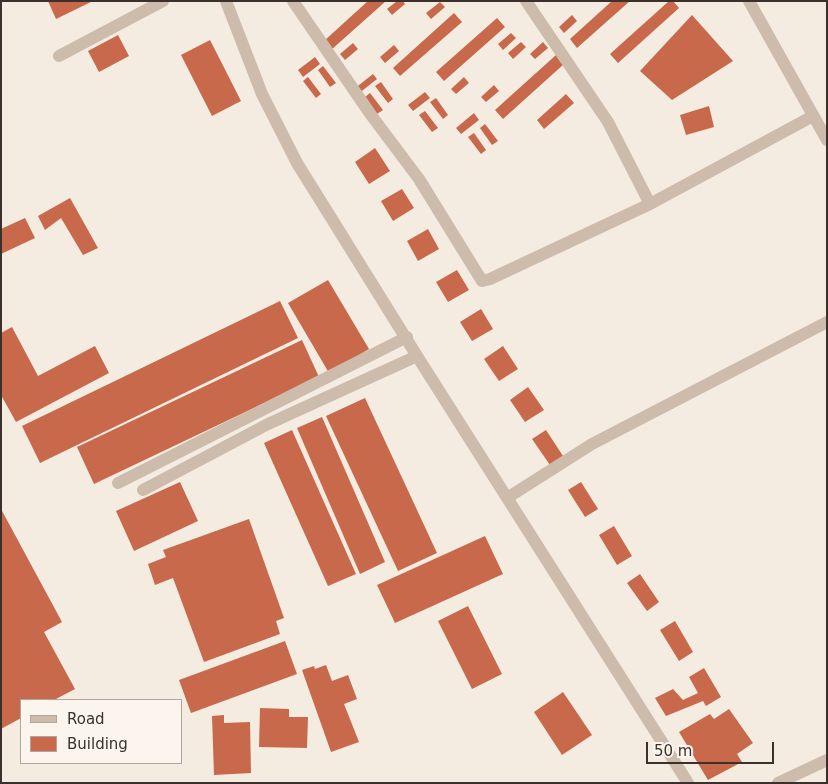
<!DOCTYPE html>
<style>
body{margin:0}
#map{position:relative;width:828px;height:784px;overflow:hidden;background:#f4ebe1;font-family:"DejaVu Sans",sans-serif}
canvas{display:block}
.frame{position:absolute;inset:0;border:2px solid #3b302b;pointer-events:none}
.legend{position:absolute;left:20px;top:699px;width:162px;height:65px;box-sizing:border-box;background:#fbf5ee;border:1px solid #aea6a0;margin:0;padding:6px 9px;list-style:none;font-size:15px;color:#3b302b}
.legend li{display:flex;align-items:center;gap:10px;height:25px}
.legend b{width:25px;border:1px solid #aea6a0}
.scale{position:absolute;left:646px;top:742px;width:128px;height:22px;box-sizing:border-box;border:2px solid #3b302b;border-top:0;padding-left:6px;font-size:15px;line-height:18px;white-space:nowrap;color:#3b302b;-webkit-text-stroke:4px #fbf5ee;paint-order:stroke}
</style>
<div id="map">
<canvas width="828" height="784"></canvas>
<div class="frame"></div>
<ul class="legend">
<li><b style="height:6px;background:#cdbbac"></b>Road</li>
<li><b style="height:14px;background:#c8694b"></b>Building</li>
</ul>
<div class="scale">50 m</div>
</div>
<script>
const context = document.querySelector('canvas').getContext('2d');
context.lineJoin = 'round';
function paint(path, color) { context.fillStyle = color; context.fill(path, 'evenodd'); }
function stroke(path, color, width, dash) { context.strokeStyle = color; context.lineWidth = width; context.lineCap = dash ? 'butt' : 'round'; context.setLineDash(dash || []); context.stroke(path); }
paint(new Path2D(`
 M48 1H93L56 19Z
 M368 1H386L331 50 324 41Z
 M397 1H403L405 4 392 15 387 9Z
 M612 1H630L577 48 570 39Z
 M669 1H673L679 8 618 63 610 54Z
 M440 2 445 7 431 19 426 13Z
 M454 13 462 22 400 76 393 68Z
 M572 15 577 21 564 33 559 27Z
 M692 15 733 61 672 100 640 71Z
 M497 18 505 27 444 81 436 72Z
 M511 33 516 38 503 50 498 44Z
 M118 35 129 56 99 72 88 51Z
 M210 40 241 101 212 116 181 55Z
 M521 42 526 47 513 59 508 53Z
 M543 42 548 48 535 59 530 54Z
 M353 43 358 49 345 60 340 54Z
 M394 45 399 51 385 63 380 57Z
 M556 55 564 64 503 119 495 110Z
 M315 57 320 64 303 77 298 70Z
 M323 66 336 83 330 87 318 70Z
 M373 74 377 79 358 94 354 89Z
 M308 77 321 94 316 98 303 81Z
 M464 77 469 83 456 94 451 89Z
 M381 82 393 99 388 103 375 86Z
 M494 85 499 91 486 102 481 97Z
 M425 92 430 98 413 111 408 105Z
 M370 93 383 110 377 114 365 97Z
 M566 94 574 103 544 129 537 120Z
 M436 98 448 115 443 119 430 102Z
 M709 106 714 127 686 135 680 115Z
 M425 111 438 128 432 132 419 115Z
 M474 113 479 120 461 134 456 128Z
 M485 124 498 141 492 145 480 128Z
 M474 133 486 150 481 154 468 137Z
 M375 148 390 171 369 184 355 162Z
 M402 189 414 208 393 221 381 201Z
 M70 198 98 248 83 255 61 218 45 230 38 216Z
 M25 218 35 238 1 254V229Z
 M428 229 439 249 418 261 407 241Z
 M457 270 469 290 448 302 436 282Z
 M328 280 369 349 329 373 288 303Z
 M280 301 298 338 40 463 22 426Z
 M481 309 493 329 472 341 460 322Z
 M12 327 38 376 95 346 109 373 16 422 1 395V333Z
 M302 340 319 377 94 484 77 447Z
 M503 346 518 369 499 381 484 359Z
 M528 387 544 410 525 422 510 400Z
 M365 398 437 553 398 571 326 416Z
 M322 417 385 562 360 574 297 428Z
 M292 430 356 574 328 586 264 443Z
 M546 430 563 456 550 465 532 439Z
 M180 482 198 521 134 551 116 511Z
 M581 482 598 509 585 517 568 490Z
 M1 509 62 622 44 632 75 689 54 700H21V718L1 729Z
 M249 519 284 618 276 621 280 634 204 662 173 578 155 585 148 564 166 557 163 550Z
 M614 526 632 556 617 565 599 535Z
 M485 536 503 574 395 623 377 585Z
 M640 574 659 602 647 611 627 583Z
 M468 606 502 674 472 689 438 621Z
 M675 621 693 652 679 661 660 630Z
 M285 641 297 674 191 713 179 680Z
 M326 665 332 681 348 675 357 699 344 704 359 742 331 752 302 670 314 666 315 669Z
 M704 668 721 697 706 706 703 701 666 716 655 698 673 689 683 700 698 693 689 677Z
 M563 692 592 735 562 755 534 712Z
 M260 708 289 709V717H308L307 748 259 747Z
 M729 709 753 743 737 754 742 762 708 780 679 732 710 714 714 719Z
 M224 715V723L250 722 251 773 214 775 212 716Z`), '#c8694b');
stroke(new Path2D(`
 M226 1 262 94 297 163 417 356 688 783
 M293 1 371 115 419 179 482 281 490 279 650 204 813 116
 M526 1 608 122 650 204
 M749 1 827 140
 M59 56 163 1
 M118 483 407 337
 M143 490 268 424 417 356
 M507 498 592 444 827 322
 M778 783 827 760`), '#cdbbac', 12);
</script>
